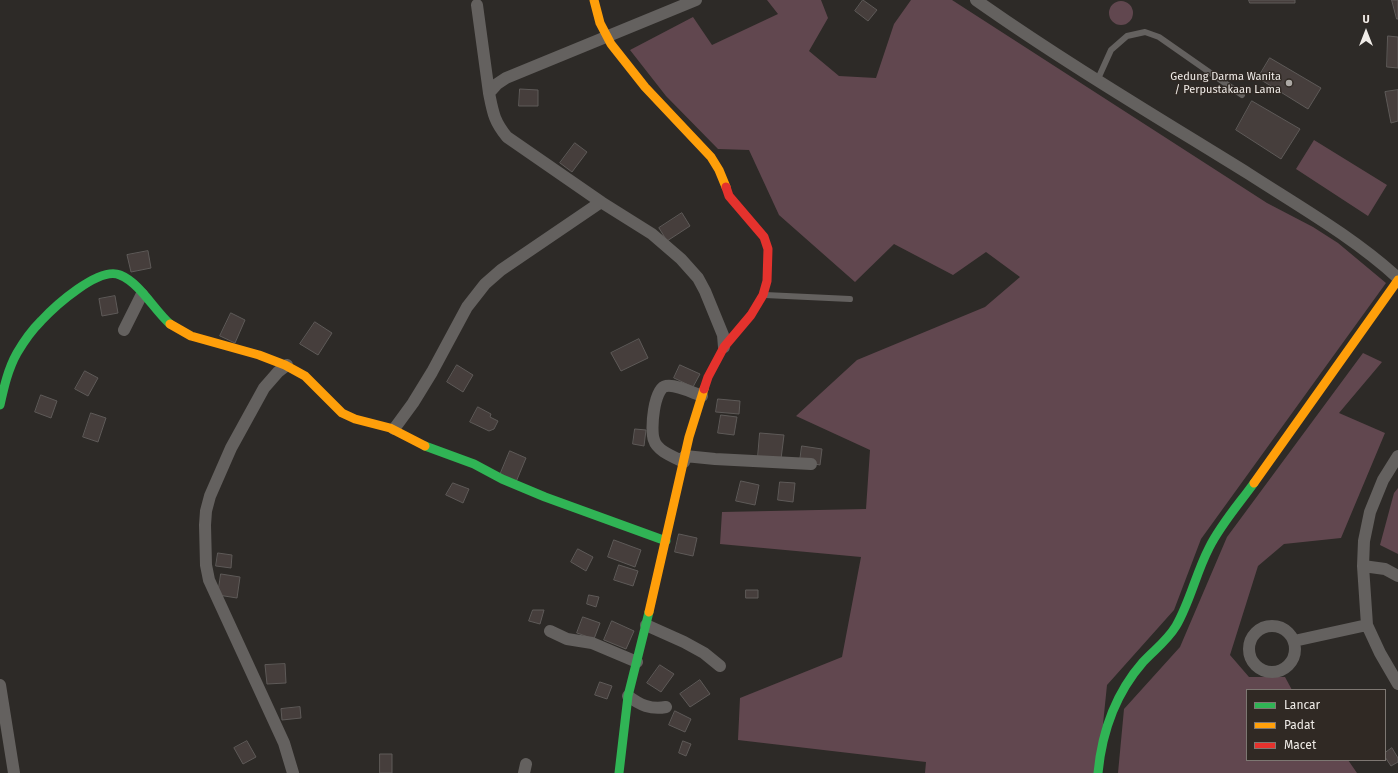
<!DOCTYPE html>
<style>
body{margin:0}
#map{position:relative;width:1398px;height:773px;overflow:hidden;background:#2d2a27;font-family:"Fira Sans",sans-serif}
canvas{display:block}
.legend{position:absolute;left:1246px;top:689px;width:140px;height:72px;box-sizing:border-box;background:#302924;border:1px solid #7d7772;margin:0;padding:5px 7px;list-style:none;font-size:12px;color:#f0ece8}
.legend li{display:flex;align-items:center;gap:8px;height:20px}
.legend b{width:20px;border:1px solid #7d7772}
.north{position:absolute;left:1346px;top:12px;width:40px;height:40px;-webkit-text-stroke:3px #302924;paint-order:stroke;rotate:0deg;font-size:11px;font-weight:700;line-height:16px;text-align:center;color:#f0ece8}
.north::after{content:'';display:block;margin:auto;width:14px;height:18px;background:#f0ece8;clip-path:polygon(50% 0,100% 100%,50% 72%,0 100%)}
</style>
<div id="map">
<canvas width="1398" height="773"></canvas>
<ul class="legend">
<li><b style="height:5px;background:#30b455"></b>Lancar</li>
<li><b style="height:5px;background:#ff9f0a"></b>Padat</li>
<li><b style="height:5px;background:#e5322d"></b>Macet</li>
</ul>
<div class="north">U</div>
</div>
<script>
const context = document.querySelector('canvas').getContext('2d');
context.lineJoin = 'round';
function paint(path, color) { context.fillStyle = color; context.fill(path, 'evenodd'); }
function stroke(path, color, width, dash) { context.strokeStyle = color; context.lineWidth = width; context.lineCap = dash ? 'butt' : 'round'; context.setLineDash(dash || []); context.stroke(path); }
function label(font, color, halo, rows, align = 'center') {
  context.font = font + ' "Fira Sans",sans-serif'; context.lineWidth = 3; context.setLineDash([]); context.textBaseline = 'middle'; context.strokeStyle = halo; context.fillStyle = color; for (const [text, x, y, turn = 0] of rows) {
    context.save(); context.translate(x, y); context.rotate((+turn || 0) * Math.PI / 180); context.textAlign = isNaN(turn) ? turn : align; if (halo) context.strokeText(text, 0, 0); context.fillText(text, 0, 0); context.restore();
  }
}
paint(new Path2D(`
 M767 0H821L828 18 809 51 839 76 876 78 894 24 911 0H952L1267 203 1313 227 1338 243 1386 283 1201 539 1174 610 1107 685 1098 773H925L926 762 738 740 740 698 842 657 861 557 720 544 722 512 866 509 870 450 796 416 857 360 985 307 1020 277 986 252 953 275 894 244 855 282 779 215 749 150 718 149 666 96 630 50 693 17 712 45 778 14Z
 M1109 13a12 12 0 1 1 24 0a12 12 0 1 1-24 0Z
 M1314 140 1387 185 1368 216 1296 169Z
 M1363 353 1382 362 1339 413 1385 433 1341 538 1284 544 1258 566 1230 655 1249 677H1285L1292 690H1247V760H1348L1357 773H1118L1124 709 1180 647 1227 537Z
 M1398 488V554L1380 545 1394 493Z`), '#61474f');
const building = new Path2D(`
 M863 0 877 10 868 21 855 11Z
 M1249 0H1295V3H1250Z
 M1392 0H1398V19H1397Z
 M1388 36 1398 37V68L1387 67Z
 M1270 58 1321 88 1308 109 1258 78Z
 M520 89 538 90V106H519Z
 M1398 90V121L1391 123 1385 92Z
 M1252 101 1300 129 1281 159 1236 130Z
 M575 143 587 152 572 172 560 163Z
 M682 213 690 226 667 241 659 228Z
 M148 251 151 268 131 272 127 255Z
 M115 296 118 313 102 316 99 299Z
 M231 313 245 320 235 343 220 336Z
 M315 322 332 333 318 355 300 344Z
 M639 339 648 358 621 371 611 353Z
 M457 365 473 375 463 392 447 382Z
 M680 365 700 374 693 387 674 378Z
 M85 371 98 378 88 396 75 389Z
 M41 395 57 401 51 418 35 412Z
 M718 399 740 401 739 414 716 412Z
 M478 407 491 414 490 417 498 421 494 429 489 431 470 422Z
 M91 413 106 418 98 442 83 437Z
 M721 415 737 417 734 435 718 433Z
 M635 429 646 430 644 446 633 444Z
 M760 433 784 435 781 459 758 457Z
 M802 446 822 449 820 465 800 461Z
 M510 451 526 458 516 482 500 475Z
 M741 481 759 485 755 505 736 501Z
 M780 482 795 483 793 502 778 500Z
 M453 483 469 489 463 503 446 495Z
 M679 534 697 538 693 556 675 552Z
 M614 540 641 550 635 567 608 557Z
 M578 549 593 557 586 571 571 562Z
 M218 553 232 555 231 568 216 566Z
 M619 565 638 571 633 586 614 580Z
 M221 574 240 577 237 598 218 595Z
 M746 590H758V598H746Z
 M589 595 599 597 596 607 587 604Z
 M533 610H544L540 624 529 621Z
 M583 617 600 623 594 639 577 633Z
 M612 621 634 631 626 649 604 640Z
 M285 664 286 683 267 684 265 665Z
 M660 665 674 674 661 692 647 683Z
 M700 680 710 694 690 707 680 694Z
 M600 682 612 686 607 699 595 695Z
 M300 707 301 718 282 720 281 709Z
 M675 711 691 719 685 732 669 725Z
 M247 741 256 757 243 764 234 748Z
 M683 741 691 744 686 756 679 753Z
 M1392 748 1398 758V762L1391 766 1385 757V753Z
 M380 754H392V773H380Z`);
paint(building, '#463e3c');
stroke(building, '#5e5a58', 1);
stroke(new Path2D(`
 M1097 81 1111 50 1127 36 1145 32 1159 37 1242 95
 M765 295 850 299`), '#64615f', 6);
stroke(new Path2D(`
 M696 0 506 78 497 84 489 93C493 113 494 121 507 137L601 202 652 234 681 259 698 278 705 291 723 335 724 347
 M976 0C1064 62 1157 117 1249 174 1300 207 1353 237 1398 278
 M477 5 489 93
 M124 330 142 294
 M287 365 278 372 264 388 231 448 210 496 206 511 205 525 206 565 209 580 284 743 293 773
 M394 429 413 403 432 372 467 307 485 284 501 270 601 202
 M685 456 715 459 811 464
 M1398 456 1383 480 1370 512 1364 541 1363 566 1367 625 1380 653 1398 684
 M684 462C674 457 657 451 654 440 650 430 654 388 666 386 676 384 693 393 702 396
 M1363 566 1385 569 1398 576
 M646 625 684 642 704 653 720 666
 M1249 649a23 23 0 1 1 46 0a23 23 0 1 1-46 0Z
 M550 631 567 639 592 643 637 662
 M1294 641 1367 625
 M0 685 14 773
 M628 696C640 705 651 710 666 707
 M524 773 526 764`), '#64615f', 12);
stroke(new Path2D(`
 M0 405C4 387 8 369 17 353 24 341 32 330 41 321 55 306 99 266 120 275 140 283 154 310 170 324
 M425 446 474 464 502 479 545 497 666 541
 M619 773 628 696 649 612
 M1098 773C1102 731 1115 694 1143 662 1154 650 1167 641 1176 626 1190 602 1196 573 1209 548 1221 524 1239 504 1254 483`), '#30b455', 9);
stroke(new Path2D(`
 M594 0 600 23 611 44 645 87 711 157 719 170 726 187
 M170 324 191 336 259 355 285 365 305 376 342 413 355 419 390 428 425 446
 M1254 483 1398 280
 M649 612 689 437 704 389`), '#ff9f0a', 9);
stroke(new Path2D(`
 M704 389 708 377 724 347 751 315 763 295 767 281 768 249 764 237 729 196 726 187`), '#e5322d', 9);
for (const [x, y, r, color] of [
 [1289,83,4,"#aca8a4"]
]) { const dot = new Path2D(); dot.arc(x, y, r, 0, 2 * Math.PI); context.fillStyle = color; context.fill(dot); stroke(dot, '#302924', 1.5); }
label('11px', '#f0ece8', '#302924', [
 ["Gedung Darma Wanita",1281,77],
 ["/ Perpustakaan Lama",1281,90]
], 'right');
</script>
